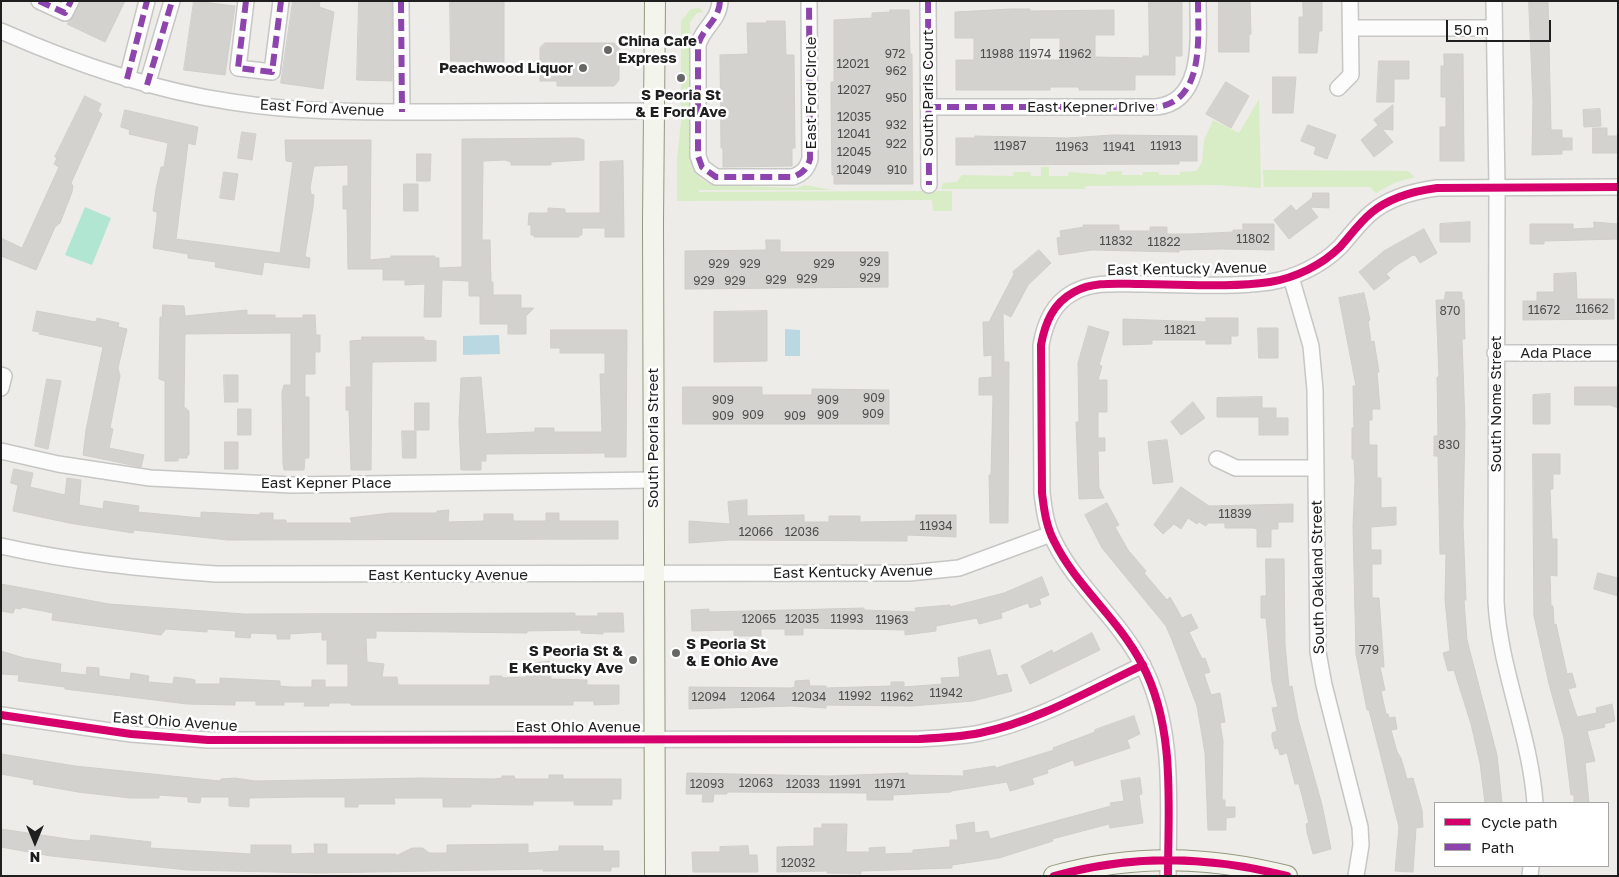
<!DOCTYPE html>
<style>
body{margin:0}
#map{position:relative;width:1619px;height:877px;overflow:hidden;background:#edece8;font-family:"Golos Text",sans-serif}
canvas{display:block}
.frame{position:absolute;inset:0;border:2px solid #1f1f1f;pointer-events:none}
.legend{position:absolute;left:1434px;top:802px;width:175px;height:65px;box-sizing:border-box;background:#fff;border:1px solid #a5a5a5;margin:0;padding:6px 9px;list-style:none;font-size:15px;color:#1f1f1f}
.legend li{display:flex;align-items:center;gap:10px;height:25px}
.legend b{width:25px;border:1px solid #a5a5a5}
.north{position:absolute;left:10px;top:817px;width:50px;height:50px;-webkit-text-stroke:4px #fff;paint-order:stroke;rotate:180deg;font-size:14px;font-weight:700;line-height:20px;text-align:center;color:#1f1f1f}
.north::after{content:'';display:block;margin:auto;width:18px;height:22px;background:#1f1f1f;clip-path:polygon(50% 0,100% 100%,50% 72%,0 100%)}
.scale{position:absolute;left:1446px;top:20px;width:105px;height:22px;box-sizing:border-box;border:2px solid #1f1f1f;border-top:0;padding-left:6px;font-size:15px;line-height:18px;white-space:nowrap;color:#1f1f1f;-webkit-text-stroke:4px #fff;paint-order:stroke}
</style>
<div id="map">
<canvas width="1619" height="877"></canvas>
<div class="frame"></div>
<ul class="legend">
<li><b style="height:6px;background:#d6006c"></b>Cycle path</li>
<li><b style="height:6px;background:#8e44ad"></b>Path</li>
</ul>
<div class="north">N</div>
<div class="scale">50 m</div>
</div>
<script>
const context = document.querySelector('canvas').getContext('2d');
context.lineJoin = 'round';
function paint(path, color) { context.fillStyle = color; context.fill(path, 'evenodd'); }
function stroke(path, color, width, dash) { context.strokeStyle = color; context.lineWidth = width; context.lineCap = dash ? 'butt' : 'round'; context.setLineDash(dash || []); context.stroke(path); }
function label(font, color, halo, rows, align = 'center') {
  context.font = font + ' "Golos Text",sans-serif'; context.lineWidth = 5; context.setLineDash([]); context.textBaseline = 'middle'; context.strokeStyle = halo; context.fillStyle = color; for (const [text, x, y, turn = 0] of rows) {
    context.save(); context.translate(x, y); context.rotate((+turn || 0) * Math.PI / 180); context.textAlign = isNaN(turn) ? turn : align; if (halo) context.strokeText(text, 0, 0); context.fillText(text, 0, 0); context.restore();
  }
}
paint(new Path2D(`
 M700 8 703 12 697 13 690 22 694 165 700 178 712 185 797 188 805 185 832 190H699V192L952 191V211H933L932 200 677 201V160L681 122V21L691 9Z
 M1259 99 1261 188 1218 185 1085 186V189H941L943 183 957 182 962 175 1013 176 1014 172H1030L1031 176H1041V167H1049V176H1068L1069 172 1106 175V172L1122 171V175H1143V172H1159V175H1180V172L1197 171 1202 162 1204 140 1213 120 1239 133Z
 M1263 170 1408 171 1415 177 1394 183 1376 193 1370 187H1264Z`), '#d8ecc5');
paint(new Path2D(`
 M85 207 111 218 92 265 65 255Z`), '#b1e6d3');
paint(new Path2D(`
 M785 329 800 330V356H785Z
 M499 335 500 354 463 355V336Z`), '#bad8e2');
const building = new Path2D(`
 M80 1H125L105 42 67 24 73 17Z
 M194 1 235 6 225 75 184 70Z
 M293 1H320L319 7 334 12 323 89 281 83Z
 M359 1H392V81L357 80Z
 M450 1H504V62L451 61Z
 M1149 1H1182V56H1175V75H1135V90H1079V87H1050V90H956V60H974V38H955V12L1011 9H1030V11L1114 10V35H1095V57L1143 58V56H1149ZM1030 38H1060V60H1030Z
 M1219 1H1250L1251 34H1249V52H1219Z
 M1303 1H1322V31H1319L1317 53H1299V17H1303Z
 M1529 1H1548L1551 130H1562V138H1572V150H1562V154L1532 155 1533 102Z
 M890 10H909L910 54H912L913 184H834V175H832L831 101V82H834V20L872 18V13L890 12Z
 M767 21H785L786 55H794L795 148H792V166L723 167V148H721L720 55 748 54 747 23H767Z
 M545 43H614L619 48V80L614 86H557V81H540V48Z
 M1444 54H1463L1464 161H1440V127H1446V97H1441V66H1444Z
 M1379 61H1409V79H1394V102H1377Z
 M1273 77H1296L1293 113H1273Z
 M1226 82 1249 96 1231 128 1206 114Z
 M85 96 101 104 98 111 102 114 71 183 73 186 72 192 60 223 55 227 36 270 1 256V238L22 248 59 167 54 164 57 158 55 157Z
 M1393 105V130L1382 129 1393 142 1374 157 1361 140 1378 125 1374 120Z
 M1600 109 1601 126 1584 127 1583 110Z
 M125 110 198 127 195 145 188 143 176 239 280 253 293 162 286 161 285 140H371L370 260 391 258V256H435V258H439V268L462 267V139L577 138 584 140V160L551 162V165H511V162L505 160 483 161 482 240H490L491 282H493V295H521V308H534L526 316V334H508V324H480V296H469V281L442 280 441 317H424L425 284 405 285V280H383V269H348L347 209H343V186H348V165L314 166 310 188 311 194 314 195 313 207 305 256H302L310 258 309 268 264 262 262 275 215 267 216 262 188 258V254L153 248 157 217V212L153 211 156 189 161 167H164L168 143 129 134 130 130 121 127Z
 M1308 125 1336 135 1327 159 1314 154 1316 147 1301 141Z
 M1593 128H1607V136H1618V153H1593Z
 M242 132 256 134 252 160 238 158Z
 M1113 135 1197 136V161H1179V164L956 165V138H975V136L1067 138Z
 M417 154H431L430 181H417Z
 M623 161 624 237H605V228H582V235H579V237H534V235H531V225H528L529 213H548V208L565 209V213H600V162Z
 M224 172 238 174 234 200 220 198Z
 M404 184H418V211H404Z
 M1313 193H1329V208L1310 207 1318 217 1289 239 1274 220 1291 205 1296 211 1312 198Z
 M1470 222V242H1440V224Z
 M1594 222 1618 224V239L1544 241V244H1530V224H1573V229L1594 228Z
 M1243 224H1274V250L1223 249 1179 250V252L1092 250 1059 255 1057 238 1061 237 1060 231 1084 227 1083 225H1119V231H1150V227H1167V234H1192L1233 232V230H1243Z
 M1424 229 1437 253 1420 263 1416 256 1413 255 1397 265 1386 274 1390 278 1374 290 1359 272 1384 251Z
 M766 240H780V252H888V287L685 289V251L766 250Z
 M1039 250 1051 263 1028 285 1011 317 1003 313 1004 362H1009L1008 523H990L989 475H991L993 395H979V378L992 377V355L984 356 983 322H989L1014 274 1013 272Z
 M1576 273 1577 299H1614V319L1523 320V301H1537V292H1554V274Z
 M1446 292H1462V300H1464L1465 339H1462L1465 425 1463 524 1466 600H1464L1467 640 1497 755 1502 802 1493 803H1485L1480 763 1471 724 1454 670 1448 671 1443 653 1450 651 1445 600 1446 554H1440L1438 456H1434V436H1438L1437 377H1439L1436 300H1444Z
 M1364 293 1370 320 1368 321 1371 342 1374 341 1379 372H1377L1380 409H1372V420H1369V445H1377V478H1381V508L1396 507V525L1371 527V550H1381V564H1372V598H1379L1384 667H1380L1385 690 1381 691 1386 714H1388L1389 718 1395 717 1397 729 1391 730 1397 752 1401 758 1407 779 1413 778 1422 810 1423 827 1416 828 1413 872 1395 871 1399 827 1369 710H1367L1356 654 1353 526 1355 480 1354 459H1352V428H1354L1353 386H1356L1339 298Z
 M163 305 184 306 185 316 247 310V315H275V318H303V315H315L316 335H320V352H315V374H305V397H309V458H305L304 470H284L283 463 282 392 284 385H291V333L185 334 184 407 189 411V455H187V458H178V461H165V381L159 379 160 317H162Z
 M37 311 96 322 97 318 119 323 118 327 127 329 118 368 120 376 110 428 113 429 109 448 144 455 141 467 83 455 86 430 103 347 39 334 40 332 33 331Z
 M767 311V361L714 362V312Z
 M1206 318H1238V336H1231V344H1206V340H1152V344L1123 345V319L1206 322Z
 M1089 326 1109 332 1099 365 1102 366 1098 380H1107V412H1098V438H1105V451H1098L1099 488 1104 498 1079 499 1076 422H1079L1078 363Z
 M1258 328H1278V358H1259Z
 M551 330H627L626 457H605V453L486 454V461H481V470H461L459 422 461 378 481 377 486 434 535 432V428H554V432H602L600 374H605V353H560V348H551Z
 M362 337H424V340L436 341V361L372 362 371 470H351L349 410H346V387H351L350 341 362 340Z
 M224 375H238V402H225Z
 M47 379 61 381 48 449 35 446Z
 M683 387H762V395H812V389L889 390V424H683Z
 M1575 387H1618V408L1610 405H1575Z
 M1550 394V424H1533V395Z
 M1262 397V408H1276V418H1288V435H1259V417H1217V398Z
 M1193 402 1205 418 1181 435 1171 422Z
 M415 403H429V430H415Z
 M238 409H251V435H238Z
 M402 431H416V458H403Z
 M1167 440 1173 482 1153 484 1148 442Z
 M225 442H238V469H225Z
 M1533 454H1560V474H1553V489H1550L1552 539H1557V576L1550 575 1551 606H1553L1554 625 1556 624 1567 674 1572 673 1576 687 1568 689 1577 717 1597 713 1596 708 1612 704 1615 721 1604 724 1605 727 1587 731 1595 761 1585 763 1589 803H1574V795H1571L1564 738 1549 684 1534 616Z
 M14 469 33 473 30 487 65 495 67 478 81 480 79 505 103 509 104 501 139 506 138 512 201 518V512L260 515V513H273V520H286V523H352L350 518 390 513H437V511L449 510 448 522 484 521V514H513V521H546V513H559V521H618V539L228 540 134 530 133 533 69 523 13 511 18 485 11 483Z
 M1181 487 1209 506 1293 504V522H1278V529H1271V547H1257V529L1254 528H1225V523H1208L1206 526 1199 522 1197 524 1188 518 1181 529 1174 524 1163 534 1154 525Z
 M747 500V516L804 515V522H829V516H860V522L915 521 916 515H956V537L907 535V541L730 540 689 543V521L730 524 728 502Z
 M1107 503 1119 525 1115 527 1128 550 1146 571 1144 573 1167 600 1170 597 1182 618 1191 614 1198 628 1189 632 1202 659 1205 658 1210 672 1204 674 1211 695 1220 693 1225 722 1220 723 1223 741 1222 800H1225V807H1235V817L1226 818V830H1208L1205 753 1197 706 1172 640 1166 626 1102 548 1085 515Z
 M1266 559H1284L1285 644 1289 687 1292 686 1298 719 1322 805 1331 849 1313 854 1307 832 1306 824 1309 823 1299 784H1295L1287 753 1280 755 1278 748 1275 749 1272 738V733L1277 731 1272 708 1278 707 1272 682 1266 618H1261V596H1266Z
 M1598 573 1618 578V596L1594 589Z
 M1042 577 1049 595 1039 599 1041 604 1030 608 1028 603 1001 613 1002 618 979 624 977 618 936 626V631L905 635V630L803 628V635H785V629H761V636H734V630L692 631 691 610 709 609V612L864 608V610L916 612 915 608 950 605V607L1004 593Z
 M1 584 109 604 244 614 575 613V616H598V613H623L624 632H603V634L581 633V630L527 631V633L376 631V638H366L367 662 384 664 382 677H397L398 685H490V676H502V678L526 677V664L550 661 551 679 587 680V685H619V704L594 705V701H573V705H351V703H329V706H304L305 702H284V705H256V701H235V705L187 704 65 689V687L18 681 19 675 1 674V651L24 658 61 664 60 672 86 675 87 667 99 668V676L130 680 131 673 149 676 148 682 173 684 174 677 191 679 195 680V684H220V678L280 681V686L291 687H312V680H325V687H348V664H327V640H322V632L290 634V639H277V634L251 633 250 638 235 637 236 631 207 629V632L166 629 161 635 52 620 53 613 22 607 21 609 15 608 13 613 1 611Z
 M1092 633 1100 650 1030 684 1021 666 1052 650 1053 653Z
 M990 650 997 676 1007 674 1012 691 973 701 912 706 826 705V708L792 706 689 709V687L791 688 795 687V681L809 680 810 686H826V688L891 686V682H904V687L942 684 941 678 960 677 958 658Z
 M1134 716 1140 734 1127 740 1130 748 1075 766 1073 760 1047 770 1048 773 1032 778 1034 784 1010 791 1007 782 951 791V792L893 795V800H867V793L727 792V794H714L713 802H702L703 794H686L687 773 829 776 908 773V775L964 776 963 771 995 766 996 768 1054 750 1053 748 1095 732V730Z
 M1 754 75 766 220 781 221 779 235 778 255 781 422 778 494 779 502 778V776H514L515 779H549V775H563V779H621V799H612V805H574V801H533V805L471 804V807H443V798H394L395 804H358V807H345V797H305L249 798V807L229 806V797H201L200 803 188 802V797L159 795V798H130L78 792 33 784 34 780 1 774Z
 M1140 778 1142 794 1139 795 1143 823 1110 828 1109 824 1052 839 1053 841 999 858 952 865V868L861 871V874L827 873V871L777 872V847L814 846V828H822V824H847L846 852H870L869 848 885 847V854L913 853V850L950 847V840H958L956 825 974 822 975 833 988 831 990 839 1111 806 1110 803 1124 801 1121 781Z
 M1 829 74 840 90 841 91 835 151 842 150 848 251 854V845H291V854L315 853 314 844H327V854H396V856L412 848H423L429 853H447V845L528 844V853L559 851V846H603V851H619V867H611V871H543V869L316 873 188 870 51 856 1 847Z
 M748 846 749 855H757L758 872H693L692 852H720V847Z`);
paint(building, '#d4d2cf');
stroke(building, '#d1cec9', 1);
const street = new Path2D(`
 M39 1 65 13 71 1
 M246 1 238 68 272 72 281 1
 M401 1 402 112
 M720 1C719 21 703 27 698 45V156L702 167 716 177H793C803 173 807 169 810 159L809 1
 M928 1 929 185
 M1494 1 1497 187 1496 602C1500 671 1530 734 1535 803
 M1351 28H1494
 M1 31C76 64 151 90 232 102 301 113 370 112 439 112 511 112 583 111 655 111
 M127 79 147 1
 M147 85 172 1
 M1338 88 1351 75 1350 1
 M929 107H1156C1205 102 1198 37 1198 1
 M1291 277 1311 346 1315 390 1318 652 1324 685 1360 827 1361 845 1356 876
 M1495 353H1618
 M1 375 4 376 1 388
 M1 451 58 464 150 478 291 485 653 480
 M1217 459 1236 468H1316
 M1 546C72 562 144 569 216 574L909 573 959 568 1051 534
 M1 715 131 734 208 740 919 739C939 738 960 737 980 733 1038 721 1090 690 1143 665
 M1168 876C1168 805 1176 728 1142 664 1118 618 1076 586 1054 541 1046 526 1044 509 1042 493L1041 345C1045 323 1053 303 1074 292 1094 281 1118 284 1141 284 1183 284 1228 288 1270 282 1295 278 1322 265 1340 247 1350 236 1359 223 1371 213 1390 197 1414 191 1437 188L1618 187
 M1530 876 1531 866`);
const secondary = new Path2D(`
 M655 1 653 222 655 876
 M1054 876C1133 854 1208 856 1287 876`);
stroke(street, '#c6c6c4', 18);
stroke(secondary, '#95987f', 22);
stroke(street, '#fcfcfc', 15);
stroke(secondary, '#f3f4eb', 20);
stroke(new Path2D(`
 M39 1 65 13 71 1
 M246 1 238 68 272 72 281 1
 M401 1 402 112
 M720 1C719 21 703 27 698 45V156L702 167 716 177H793C803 173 807 169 810 159L809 1
 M928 1 929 185
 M127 79 147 1
 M147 85 172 1
 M929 107H1156C1205 102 1198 37 1198 1`), '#8e44ad', 6, [12, 6]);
stroke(new Path2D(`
 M1 715 131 734 208 740 919 739C939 738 960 737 980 733 1038 721 1090 690 1143 665
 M1054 876C1133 854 1208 856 1287 876
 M1168 876C1168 805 1176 728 1142 664 1118 618 1076 586 1054 541 1046 526 1044 509 1042 493L1041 345C1045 323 1053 303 1074 292 1094 281 1118 284 1141 284 1183 284 1228 288 1270 282 1295 278 1322 265 1340 247 1350 236 1359 223 1371 213 1390 197 1414 191 1437 188L1618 187`), '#d6006c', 8);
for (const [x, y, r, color] of [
 [608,50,5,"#676765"],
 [583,68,5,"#676765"],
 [681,78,5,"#676765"],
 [676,653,5,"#676765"],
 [633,660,5,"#676765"]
]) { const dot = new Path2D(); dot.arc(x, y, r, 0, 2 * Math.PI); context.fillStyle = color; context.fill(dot); stroke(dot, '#fff', 2); }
label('12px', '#4c4c4b', null, [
 ["972",895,54],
 ["11988",997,54],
 ["11974",1035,54],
 ["11962",1075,54],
 ["12021",853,64],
 ["962",896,71],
 ["12027",854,90],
 ["950",896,98],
 ["12035",854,117],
 ["932",896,125],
 ["12041",854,134],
 ["922",896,144],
 ["11987",1010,146],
 ["11913",1166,146],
 ["11963",1072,147],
 ["11941",1119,147],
 ["12045",854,152],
 ["12049",854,170],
 ["910",897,170],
 ["11802",1253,239],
 ["11832",1116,241],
 ["11822",1164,242],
 ["929",870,262],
 ["929",719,264],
 ["929",750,264],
 ["929",824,264],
 ["929",870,278],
 ["929",807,279],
 ["929",776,280],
 ["929",704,281],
 ["929",735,281],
 ["11662",1592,309],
 ["11672",1544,310],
 ["870",1450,311],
 ["11821",1180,330],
 ["909",874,398],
 ["909",723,400],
 ["909",828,400],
 ["909",873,414],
 ["909",753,415],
 ["909",828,415],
 ["909",723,416],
 ["909",795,416],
 ["830",1449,445],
 ["11839",1235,514],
 ["11934",936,526],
 ["12066",756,532],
 ["12036",802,532],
 ["12065",759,619],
 ["12035",802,619],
 ["11993",847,619],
 ["11963",892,620],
 ["779",1369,650],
 ["11942",946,693],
 ["11992",855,696],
 ["12094",709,697],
 ["12064",758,697],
 ["12034",809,697],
 ["11962",897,697],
 ["12063",756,783],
 ["12093",707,784],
 ["12033",803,784],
 ["11991",845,784],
 ["11971",890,784],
 ["12032",798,863]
]);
label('bold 15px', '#1f1f1f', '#fff', [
 ["China Cafe",618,41],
 ["Express",618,58],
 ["Peachwood Liquor",573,68,"right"],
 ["S Peoria St",681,95,"center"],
 ["& E Ford Ave",681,112,"center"],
 ["S Peoria St",686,644],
 ["& E Ohio Ave",686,661],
 ["S Peoria St &",623,651,"right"],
 ["E Kentucky Ave",623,668,"right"]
], 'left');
label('15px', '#1f1f1f', '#fff', [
 ["East Ford Circle",811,93,-90],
 ["South Paris Court",928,93,-90],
 ["East Kepner Drive",1091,107],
 ["East Ford Avenue",322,108,3],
 ["East Kentucky Avenue",1187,269,-1],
 ["Ada Place",1556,353],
 ["South Nome Street",1496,404,-90],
 ["South Peoria Street",653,438,-90],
 ["East Kepner Place",326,483],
 ["East Kentucky Avenue",853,572,-1],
 ["East Kentucky Avenue",448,575],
 ["South Oakland Street",1318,577,-91],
 ["East Ohio Avenue",175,722,4],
 ["East Ohio Avenue",578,727]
]);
</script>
